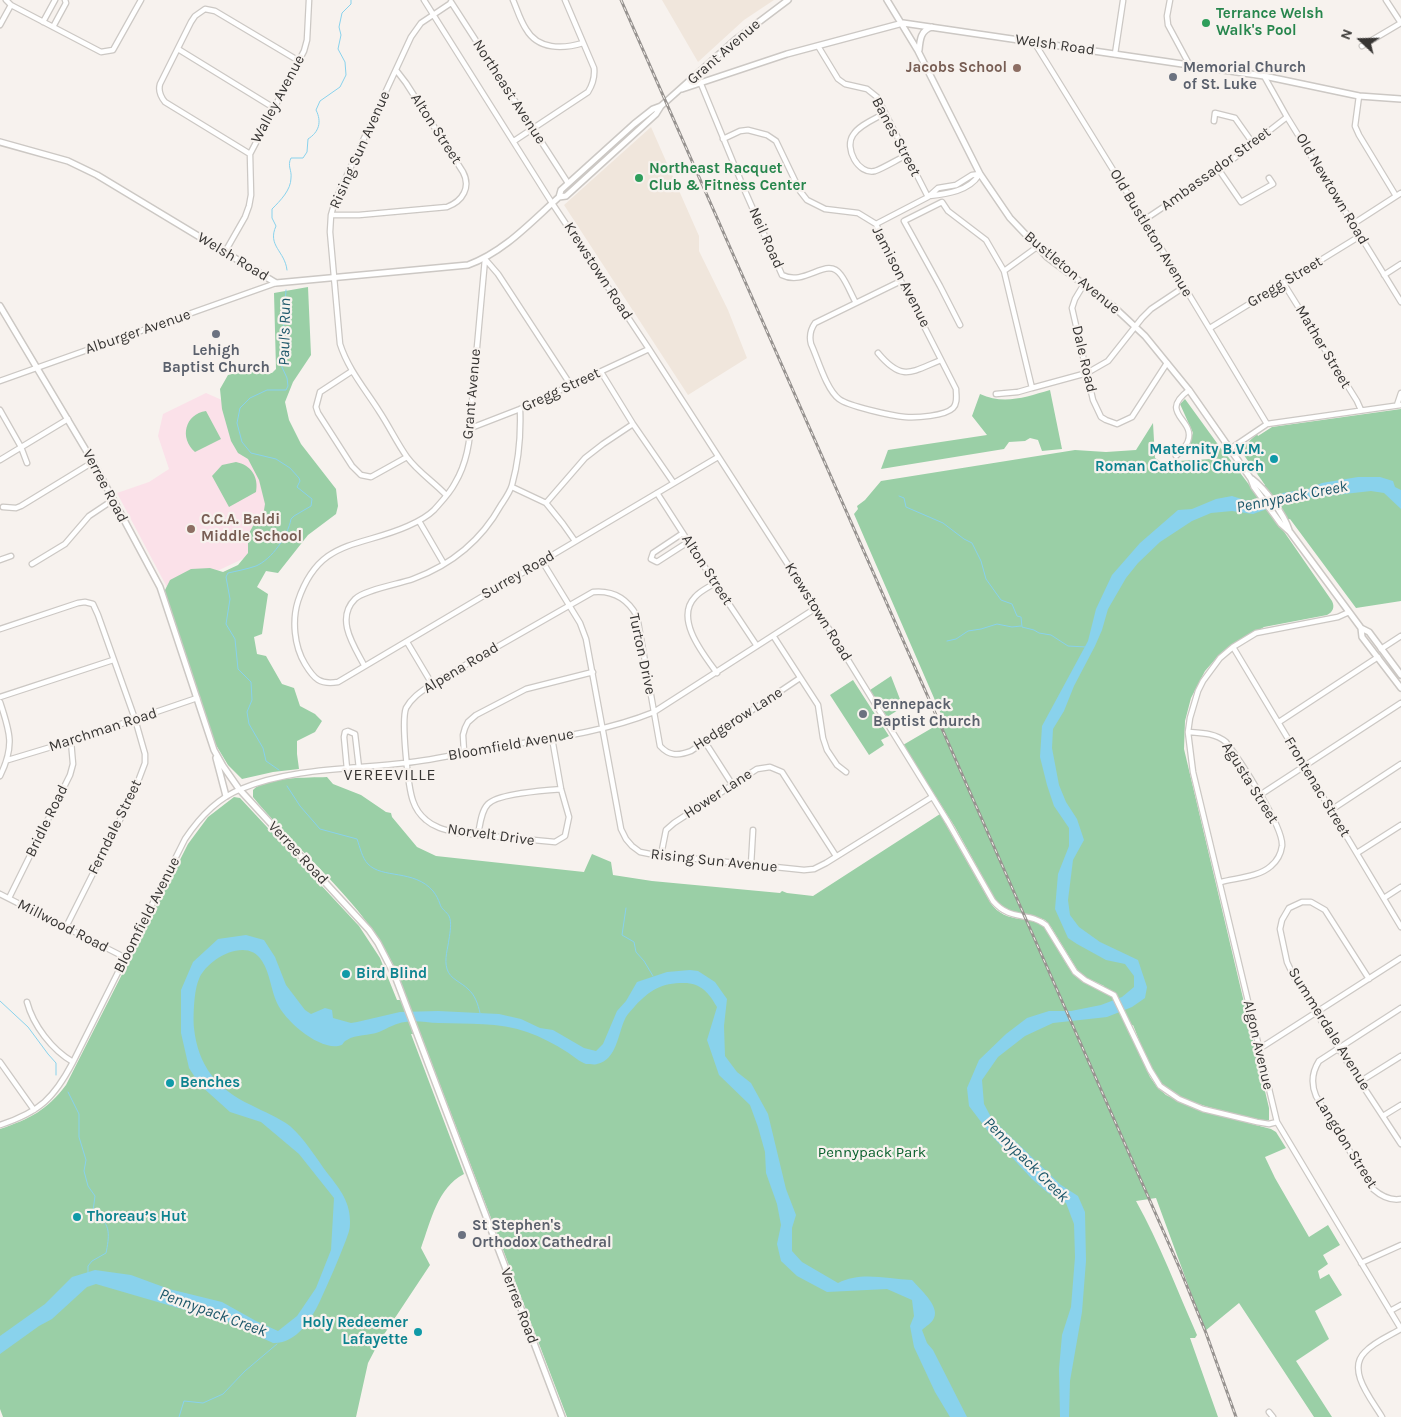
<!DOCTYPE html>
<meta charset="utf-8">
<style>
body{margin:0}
#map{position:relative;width:1401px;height:1417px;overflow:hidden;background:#f7f2ee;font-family:Karla,sans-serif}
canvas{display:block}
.north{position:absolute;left:1336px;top:15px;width:50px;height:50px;-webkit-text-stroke:4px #f7f2ee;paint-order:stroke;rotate:291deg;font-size:14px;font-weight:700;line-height:20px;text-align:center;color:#373533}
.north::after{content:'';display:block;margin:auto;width:18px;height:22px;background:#373533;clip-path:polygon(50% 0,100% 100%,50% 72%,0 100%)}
</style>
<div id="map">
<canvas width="1401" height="1417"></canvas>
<div class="north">N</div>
</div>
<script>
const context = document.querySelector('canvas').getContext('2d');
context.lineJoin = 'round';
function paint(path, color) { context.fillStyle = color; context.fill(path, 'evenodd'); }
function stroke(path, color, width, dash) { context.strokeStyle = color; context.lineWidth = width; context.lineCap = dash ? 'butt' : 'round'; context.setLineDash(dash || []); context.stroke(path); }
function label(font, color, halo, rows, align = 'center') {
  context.font = font + ' Karla,sans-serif'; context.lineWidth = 4.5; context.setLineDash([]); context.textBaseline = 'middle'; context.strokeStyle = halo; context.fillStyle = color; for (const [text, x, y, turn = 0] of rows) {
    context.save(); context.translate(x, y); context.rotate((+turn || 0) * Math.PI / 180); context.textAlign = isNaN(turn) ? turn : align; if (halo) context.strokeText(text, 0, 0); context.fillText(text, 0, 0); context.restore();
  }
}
paint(new Path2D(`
 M662 0H774L744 20 698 62Z
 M651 127 699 236V251L728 310 747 358 688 395 564 205Z`), '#f0e6dc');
paint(new Path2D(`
 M206 393 231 404 286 513 247 557 170 593 117 493 149 482 169 469 158 436 163 414Z`), '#fbe1e9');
paint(new Path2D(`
 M308 287 311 355 293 382 285 402 289 420 301 444 336 489 338 506 336 514 308 535 278 573 266 571 257 587 268 594 262 634 254 637 257 654 266 656 282 684 294 688 300 706 315 714 322 721 315 732 297 741V754L299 769 273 772 242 779 228 765 213 740 164 592 170 580 191 569 210 568 223 572 238 565 248 553V535L254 524 263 516 265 504 259 480 248 459 238 453 231 441 222 409 220 389 228 375 241 371 272 373 276 369 274 293Z
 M1050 390 1062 449 1042 451 1038 440 1030 438 1025 441 1009 442 1004 449 881 469 888 450 987 435 972 416 980 394C1004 405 1026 397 1050 390Z
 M1185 399 1222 450H1223L1253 490 1265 485 1241 451 1243 447 1257 434 1258 436 1272 427 1401 409V601L1356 608 1290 519 1278 523 1332 601C1335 607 1333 612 1327 615L1264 627 1219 655 1205 671 1191 698 1185 721 1184 749 1269 1108V1120C1257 1123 1239 1115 1228 1112 1201 1105 1170 1099 1154 1074 1145 1058 1140 1042 1133 1025L1127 1028 1150 1077 1157 1087 1166 1095 1195 1109 1271 1129 1276 1132 1286 1148 1265 1157 1275 1178 1309 1237 1328 1225 1340 1245 1323 1255 1328 1264 1318 1271 1320 1279 1329 1274 1342 1295 1315 1311 1329 1339 1296 1361 1332 1417H1314L1239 1303 1205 1331 1156 1198 1136 1201C1160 1244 1177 1290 1197 1335L1195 1338H1190L1218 1417H567L421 1035 411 1034 464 1174C437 1188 431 1221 421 1248L430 1265 379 1342 368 1363 356 1417H3L0 1409V1129C30 1119 47 1110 66 1085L188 844 208 817 234 797 240 798 359 926 380 958 397 1000H407C383 915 307 863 253 797V790C266 776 308 778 327 777L333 784 361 795 386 812 391 813 392 817 417 847 436 856 584 872 592 854 611 862 613 875 652 881 780 893 782 891 787 893 813 896 940 814 990 902C1007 928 1032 911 1048 931 1063 957 1070 981 1102 990L1104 986 1085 977 1078 971 1051 927 1045 920 1034 916 1011 912 997 903 955 827 903 745 944 721 854 514 858 509 857 506 865 500 881 481 1075 450 1106 452 1136 450 1153 423 1155 458 1161 462 1211 459 1218 453 1186 449 1193 433 1180 404Z
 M206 411 221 439 195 452C179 438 185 414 206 411Z
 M236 462C251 465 259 477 256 492L229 507 212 476 222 465Z
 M891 676 903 707 887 717 870 690Z
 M853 680 889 736 881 740 884 745 869 755 830 695Z`), '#9acfa6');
paint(new Path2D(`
 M1358 477H1380L1393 481 1395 487 1401 490V509L1384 493 1371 491 1300 499 1287 502 1253 514 1232 511 1211 513 1192 521 1160 542 1138 563 1126 578 1108 609 1102 630 1095 646 1074 686 1064 711 1053 729 1052 748 1059 785 1066 802 1077 819 1084 840 1073 860 1068 900 1070 915 1079 927 1100 942 1138 960 1147 987 1145 998 1132 1007 1107 1017 1053 1023 1025 1036 998 1057 982 1080 984 1104 992 1119 1061 1185 1078 1196 1085 1212 1086 1261 1082 1312 1070 1381 1069 1417H1060L1059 1369 1062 1335 1071 1307 1075 1257 1074 1224 1066 1203 1048 1193 1032 1179 991 1135 969 1106 967 1088 979 1060 1006 1034 1027 1018 1049 1011H1071L1101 1005 1122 997 1134 987V976L1125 964 1106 960 1077 944 1068 938 1055 909 1058 874 1069 846V828L1054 806 1047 785 1040 757 1042 726 1088 641 1096 609 1112 575 1140 543 1178 510 1192 509 1216 499 1232 496 1254 503 1276 497 1283 493 1308 489 1322 483Z
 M246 935 264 940 275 957 286 985 305 1010 311 1014 325 1008 332 1010 333 1018 351 1023 357 1022 400 1012 438 1011 499 1014 521 1019 540 1028 553 1030 584 1048 596 1051 603 1044 617 1011 626 1001 637 982 667 972 690 970 698 971 715 982 727 999 724 1026 725 1056 737 1072 751 1083 768 1114 786 1189 796 1215 792 1228V1251L802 1262 838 1283C861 1271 887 1279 912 1280 919 1288 940 1306 934 1318 932 1323 926 1326 922 1330L927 1343 933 1350 967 1417H950L935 1392 914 1347 910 1326 914 1316 912 1300 887 1289 827 1292 797 1276 781 1261 777 1244 781 1225 777 1204 766 1173 765 1152 758 1127 750 1105 719 1075 707 1040 717 1007C709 993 701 983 684 983 661 983 650 990 635 1006 632 1010 627 1014 625 1019 618 1033 617 1060 597 1064 596 1065 588 1064 586 1064 580 1062 573 1056 567 1052 555 1044 541 1037 527 1032 499 1022 468 1024 439 1023 427 1023 417 1020 405 1022 396 1023 388 1028 379 1032 369 1036 356 1034 347 1040 341 1043 345 1045 338 1046 318 1049 285 1021 277 1003 271 990 270 973 262 961 247 936 207 959 199 979 194 990 193 1016 194 1028 198 1066 217 1089 251 1105 264 1112 278 1117 290 1126 305 1139 316 1158 328 1174 340 1189 351 1203 350 1224 350 1230 348 1234 346 1240 338 1261 329 1281 320 1301 311 1320 296 1344 273 1343L215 1316 185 1310 96 1284 87 1287 52 1319 39 1326 0 1354V1336L45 1304 72 1277 95 1270 131 1275 169 1289 222 1302 256 1321 278 1331 297 1316 316 1288 331 1250 334 1198 299 1154 261 1122 230 1112 200 1085 189 1068 181 1033V990L193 962 218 939Z`), '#89d2ec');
stroke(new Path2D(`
 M287 270C285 251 267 246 276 226L272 218V209C280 201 291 190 291 178 292 170 287 166 291 158H303L307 152 308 139C319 132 322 122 316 110L320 101 340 87 346 75 345 62 338 49 341 35 339 27 342 13 351 4V0
 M899 496 904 498 906 507 943 523 964 539 972 543 981 561 986 579 1001 600 1012 604 1017 616 1021 617 1022 627 1034 630 1039 633 1051 635 1068 646 1086 647
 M947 641 956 639 968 631 981 629 997 624 1012 627 1021 626
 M279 770 266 761 263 748 249 724 247 712 252 700 251 682 238 669 235 639 226 624 230 599 226 577 228 573C237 571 247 569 256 566 272 559 288 536 291 519L294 516 311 506 312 499 297 487 300 481 299 478 290 468 276 459 251 453 242 442 237 423 240 408 250 398 267 390H286L288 386 287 378 281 365 286 290
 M287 786 300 806 320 829 357 839C360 847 362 858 368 864 382 879 414 869 433 891 437 896 438 899 440 904 441 909 447 912 449 916 452 922 450 933 449 939 448 948 444 959 447 969 450 979 461 982 468 989 475 995 478 1004 480 1013
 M626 908 622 935 634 942 636 952 644 961 653 976
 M0 1001 28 1027 48 1054 56 1063V1075
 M68 1092 79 1114V1137L86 1160 84 1171 88 1186 95 1196 93 1211 95 1216C112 1222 109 1238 106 1253L92 1261 88 1266V1274
 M179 1417 184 1401 203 1403 223 1394 245 1371 277 1344`), '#89d2ec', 1);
const minor = new Path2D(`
 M6 0 11 5 101 52 113 50 141 0
 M424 0 552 203 649 349 816 608 948 822 993 901C1011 922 1028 911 1046 925L1075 972 1085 980 1114 995 1150 1070 1160 1086 1179 1099 1203 1109 1257 1122 1269 1124 1277 1122
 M513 0C517 9 520 20 526 29 538 50 563 49 583 43
 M1170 0 1167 16 1168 25 1189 64
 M1386 0 1401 23
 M451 2 568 183
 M43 22 55 0
 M0 25 11 5
 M53 27 66 3 65 0
 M1034 42 1144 220 1267 424
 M818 46 838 79 845 84 867 89 877 97 928 197
 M1362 46 1401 23
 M178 49 274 108
 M1115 54 1123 1
 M1264 76 1287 117 1401 302
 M701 84 745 191 782 275C806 287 827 255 841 275 847 283 851 294 856 303
 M1359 96 1355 126 1359 135 1396 196
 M885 113C875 119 859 125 853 135 844 148 858 175 875 171 884 168 898 159 907 155
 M1214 121 1215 113 1235 118 1252 142
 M723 139 740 131 748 130 767 135 776 141 800 191 807 200 825 209 858 213 876 224 901 281 956 389C956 395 958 403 953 408 945 416 916 418 905 417 892 416 848 406 839 399 826 389 818 359 811 344 809 336 810 330 815 323L901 281
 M514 141 588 92C593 84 595 77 594 68L565 0
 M250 154 165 102C160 96 158 91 160 84L191 22 195 16 205 9 215 11 299 61
 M1219 170 1241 202 1273 184 1269 178
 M929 196C947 194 969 191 979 175
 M331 215H359L447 207C463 201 471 187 463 172L406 83 396 70
 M1144 220 1219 170 1287 117
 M876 224 928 197 938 188 956 185 972 175 980 174
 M1353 224 1401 193
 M225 252 245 217 249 206 251 195 250 154 304 51 307 40 309 0
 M485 259 471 413C471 436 467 463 455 483 450 493 441 502 434 510 427 517 417 522 408 526 359 548 319 538 298 601 292 620 294 646 305 664 314 679 320 685 338 682L718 457
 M485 259 498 274 570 384
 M1004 271 1037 247
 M1384 275 1401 264
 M1084 284 1075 299 1072 308 1093 400 1101 417 1106 420 1117 424 1132 417 1167 363
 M1284 284 1357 401 1361 410
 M960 325 940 286 904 221 942 202 948 211 986 240 1004 271 1032 388 1018 392 996 394
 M1210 328 1360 236
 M878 353C902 382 911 372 941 360
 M352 371 320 392 316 407 318 413 352 466 361 475 371 477 407 457
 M601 372 633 424 673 482
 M0 381 276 283
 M1032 388 1087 373 1108 361 1142 318 1151 309 1184 287
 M1397 405 1401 393
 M0 410 21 447 27 463
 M471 428 520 409 649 349
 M1230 449 1267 424 1401 405
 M1176 456C1180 452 1186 447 1188 441 1196 419 1157 414 1189 390
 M0 460 68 419
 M512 487 546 503 563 524 575 541
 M657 493 715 583 757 646
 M446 495C434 482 418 472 407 457 397 443 389 426 379 411 365 389 348 369 340 344L330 232 331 215 335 201 411 37 421 23 451 3
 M546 503 585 458 603 444 633 424
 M3 507 16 508 21 506 93 462
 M419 521 444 564
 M683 533 653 553 651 559 657 562 688 542
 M0 560 11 556
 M542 561 580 623 586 639 621 829 626 839 632 846 640 852 650 854 804 870 814 869 826 863 932 797
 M32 564 65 544 89 516 113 500
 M715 583C709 587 700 591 695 597 674 619 704 655 717 673
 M1349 612 1338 617 1256 633 1233 647 1220 658 1203 681 1198 691 1190 718 1188 732 1193 772 1277 1122 1401 1329C1389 1336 1374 1342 1365 1352 1346 1370 1372 1400 1382 1417
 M0 629 78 603 85 602 93 604 98 615 135 719 145 754V763L134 792 66 927
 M774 637 818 705 823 738 827 750 837 765 846 772
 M407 642 432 684
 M1233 647 1401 927
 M1381 649 1401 636
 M364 665C354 646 335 619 355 599 364 590 399 584 413 579 451 565 481 541 501 505 505 499 510 492 512 485 519 460 521 435 520 409
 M0 697 113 660
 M0 702C10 732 15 746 0 776
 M1279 722 1378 657
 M1188 732C1202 733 1215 733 1226 742 1239 759 1284 827 1282 846 1281 853 1277 861 1271 866 1259 877 1236 878 1221 882
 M552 738 561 789 569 817 565 836 555 842 458 833C446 830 435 828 426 820 420 815 415 807 413 801 408 787 401 721 406 708 412 697 422 691 432 684L593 592C613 590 627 598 637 616L660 746C669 756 678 756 691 751L800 678
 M705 742 732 784
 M464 752 463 735 465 728 468 722 476 715 526 689 593 672
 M8 760 71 741 197 698
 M347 769 344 737 345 732 348 731 355 734 359 768
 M1260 795 1401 703
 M1331 810 1401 764
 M478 835C480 825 481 811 488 804 499 793 544 791 561 789
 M1357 853 1401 825
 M661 855 666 830 674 823 757 769 770 767 782 772 836 856
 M751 865 753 830
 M0 894 126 958
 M9 898 70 775 73 764 71 741
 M1384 898 1401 887
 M1369 979 1325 910 1311 902H1302L1289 908 1282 920 1280 929 1287 962 1294 977 1338 1048 1401 1144
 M27 1002C33 1025 52 1050 73 1062
 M1401 1008 1319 1061C1312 1072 1311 1084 1316 1096L1373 1189C1381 1196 1390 1201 1401 1199
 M1259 1049 1401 958
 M0 1062 34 1110
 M1361 1081 1401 1056
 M1383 1116 1401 1105
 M0 1125C40 1112 54 1098 73 1062L185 839C199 818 218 798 241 789 290 768 353 769 405 763 434 760 463 753 491 748 546 739 602 733 654 712L816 608
 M1361 1263 1401 1245
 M1390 1311 1401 1305
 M1269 1412 1273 1417`);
const major = new Path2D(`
 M887 0 918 51 980 174 1010 218 1047 257 1114 307 1145 336 1189 390 1251 479 1254 487 1281 524 1290 532 1361 628 1369 632 1401 675
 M919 50C920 39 921 30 932 27
 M682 89 787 54 903 23 1264 76 1359 96 1401 99
 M0 142 68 161 97 175 276 283 468 265C504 252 531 222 559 197L561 190 634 124 653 109 661 106 735 40 788 0
 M559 197 566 196 656 114 661 106
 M0 306 93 462 160 587 214 750 223 766 239 789 369 930 378 943 395 976 562 1417
 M1252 479C1265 489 1284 514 1289 530
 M1361 628 1362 637 1401 688
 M216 758 226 796`);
stroke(minor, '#ccc8c4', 7);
stroke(major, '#ccc8c4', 8);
stroke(minor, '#fff', 4.5);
stroke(major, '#fff', 5);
const rail = new Path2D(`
 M621 0 1180 1269 1206 1333 1236 1417`);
stroke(rail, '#979390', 3);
stroke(rail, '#f7f2ee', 1, [4]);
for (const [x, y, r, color] of [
 [1206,23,5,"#2e9e5b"],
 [1017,68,5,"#8d6e63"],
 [1173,77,5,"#6b7280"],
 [639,178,5,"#2e9e5b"],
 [216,334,5,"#6b7280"],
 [1274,459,5,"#0f9aa8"],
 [191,529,5,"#8d6e63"],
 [863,714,5,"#6b7280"],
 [346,974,5,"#0f9aa8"],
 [170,1083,5,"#0f9aa8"],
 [77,1217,5,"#0f9aa8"],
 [462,1235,5,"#6b7280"],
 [418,1332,5,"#0f9aa8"]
]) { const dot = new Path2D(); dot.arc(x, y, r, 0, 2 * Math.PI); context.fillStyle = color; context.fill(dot); stroke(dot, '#f7f2ee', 2); }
label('bold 15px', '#27864d', '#f7f2ee', [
 ["Terrance Welsh",1216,14],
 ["Walk's Pool",1216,31],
 ["Northeast Racquet",649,169],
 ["Club & Fitness Center",649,186]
], 'left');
label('15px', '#373533', '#f7f2ee', [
 ["Welsh Road",1055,45,8],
 ["Grant Avenue",724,52,-41],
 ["Northeast Avenue",509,92,57],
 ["Walley Avenue",278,99,-62],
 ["Alton Street",436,129,57],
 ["Banes Street",896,137,62],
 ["Rising Sun Avenue",360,150,-66],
 ["Ambassador Street",1216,169,-36],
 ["Old Newtown Road",1332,189,59],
 ["Old Bustleton Avenue",1151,233,59],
 ["Neil Road",766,238,66],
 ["Welsh Road",233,257,31],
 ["Krewstown Road",598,271,57],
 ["Bustleton Avenue",1072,273,40],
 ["Jamison Avenue",901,277,63],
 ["Gregg Street",1285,282,-31],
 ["Alburger Avenue",138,332,-19],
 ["Mather Street",1323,347,59],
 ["Dale Road",1084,359,77],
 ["Gregg Street",561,390,-25],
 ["Grant Avenue",472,394,-85],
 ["Verree Road",105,486,62],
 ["Alton Street",707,570,57],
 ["Surrey Road",518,575,-30],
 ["Krewstown Road",818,612,58],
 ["Turton Drive",642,654,78],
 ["Alpena Road",461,668,-31],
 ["Hedgerow Lane",738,719,-33],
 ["Marchman Road",103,730,-18],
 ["Bloomfield Avenue",511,745,-10],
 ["Agusta Street",1250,783,58],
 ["Frontenac Street",1317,787,59],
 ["Hower Lane",718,794,-33],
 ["Bridle Road",47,821,-64],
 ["Ferndale Street",115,827,-64],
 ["Norvelt Drive",491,835,8],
 ["Verree Road",298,853,47],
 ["Rising Sun Avenue",714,861,6],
 ["Bloomfield Avenue",147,915,-63],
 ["Millwood Road",63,926,27],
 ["Summerdale Avenue",1329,1029,58],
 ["Algon Avenue",1258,1045,77],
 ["Langdon Street",1346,1143,58],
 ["Verree Road",519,1306,69]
]);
label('bold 15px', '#785e54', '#f7f2ee', [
 ["Jacobs School",1007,68],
 ["C.C.A. Baldi",201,520,"left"],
 ["Middle School",201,537,"left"]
], 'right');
label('bold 15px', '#5b616d', '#f7f2ee', [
 ["Memorial Church",1183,68],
 ["of St. Luke",1183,85],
 ["Lehigh",216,351,"center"],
 ["Baptist Church",216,368,"center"],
 ["Pennepack",873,705],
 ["Baptist Church",873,722],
 ["St Stephen's",472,1226],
 ["Orthodox Cathedral",472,1243]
], 'left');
label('bold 15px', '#0d838f', '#f7f2ee', [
 ["Maternity B.V.M.",1264,450,"right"],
 ["Roman Catholic Church",1264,467,"right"],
 ["Bird Blind",356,974],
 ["Benches",180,1083],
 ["Thoreau’s Hut",87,1217],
 ["Holy Redeemer",408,1323,"right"],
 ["Lafayette",408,1340,"right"]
], 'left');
label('15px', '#0b612e', '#f7f2ee', [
 ["Pennypack Park",872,1153]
]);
label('italic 16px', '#1b5669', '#f7f2ee', [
 ["Paul's Run",285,332,-89],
 ["Pennypack Creek",1292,497,-11],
 ["Pennypack Creek",1026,1160,45],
 ["Pennypack Creek",213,1313,20]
]);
context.letterSpacing = '1px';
label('16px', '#373533', '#f7f2ee', [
 ["VEREEVILLE",390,775]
]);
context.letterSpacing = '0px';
</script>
